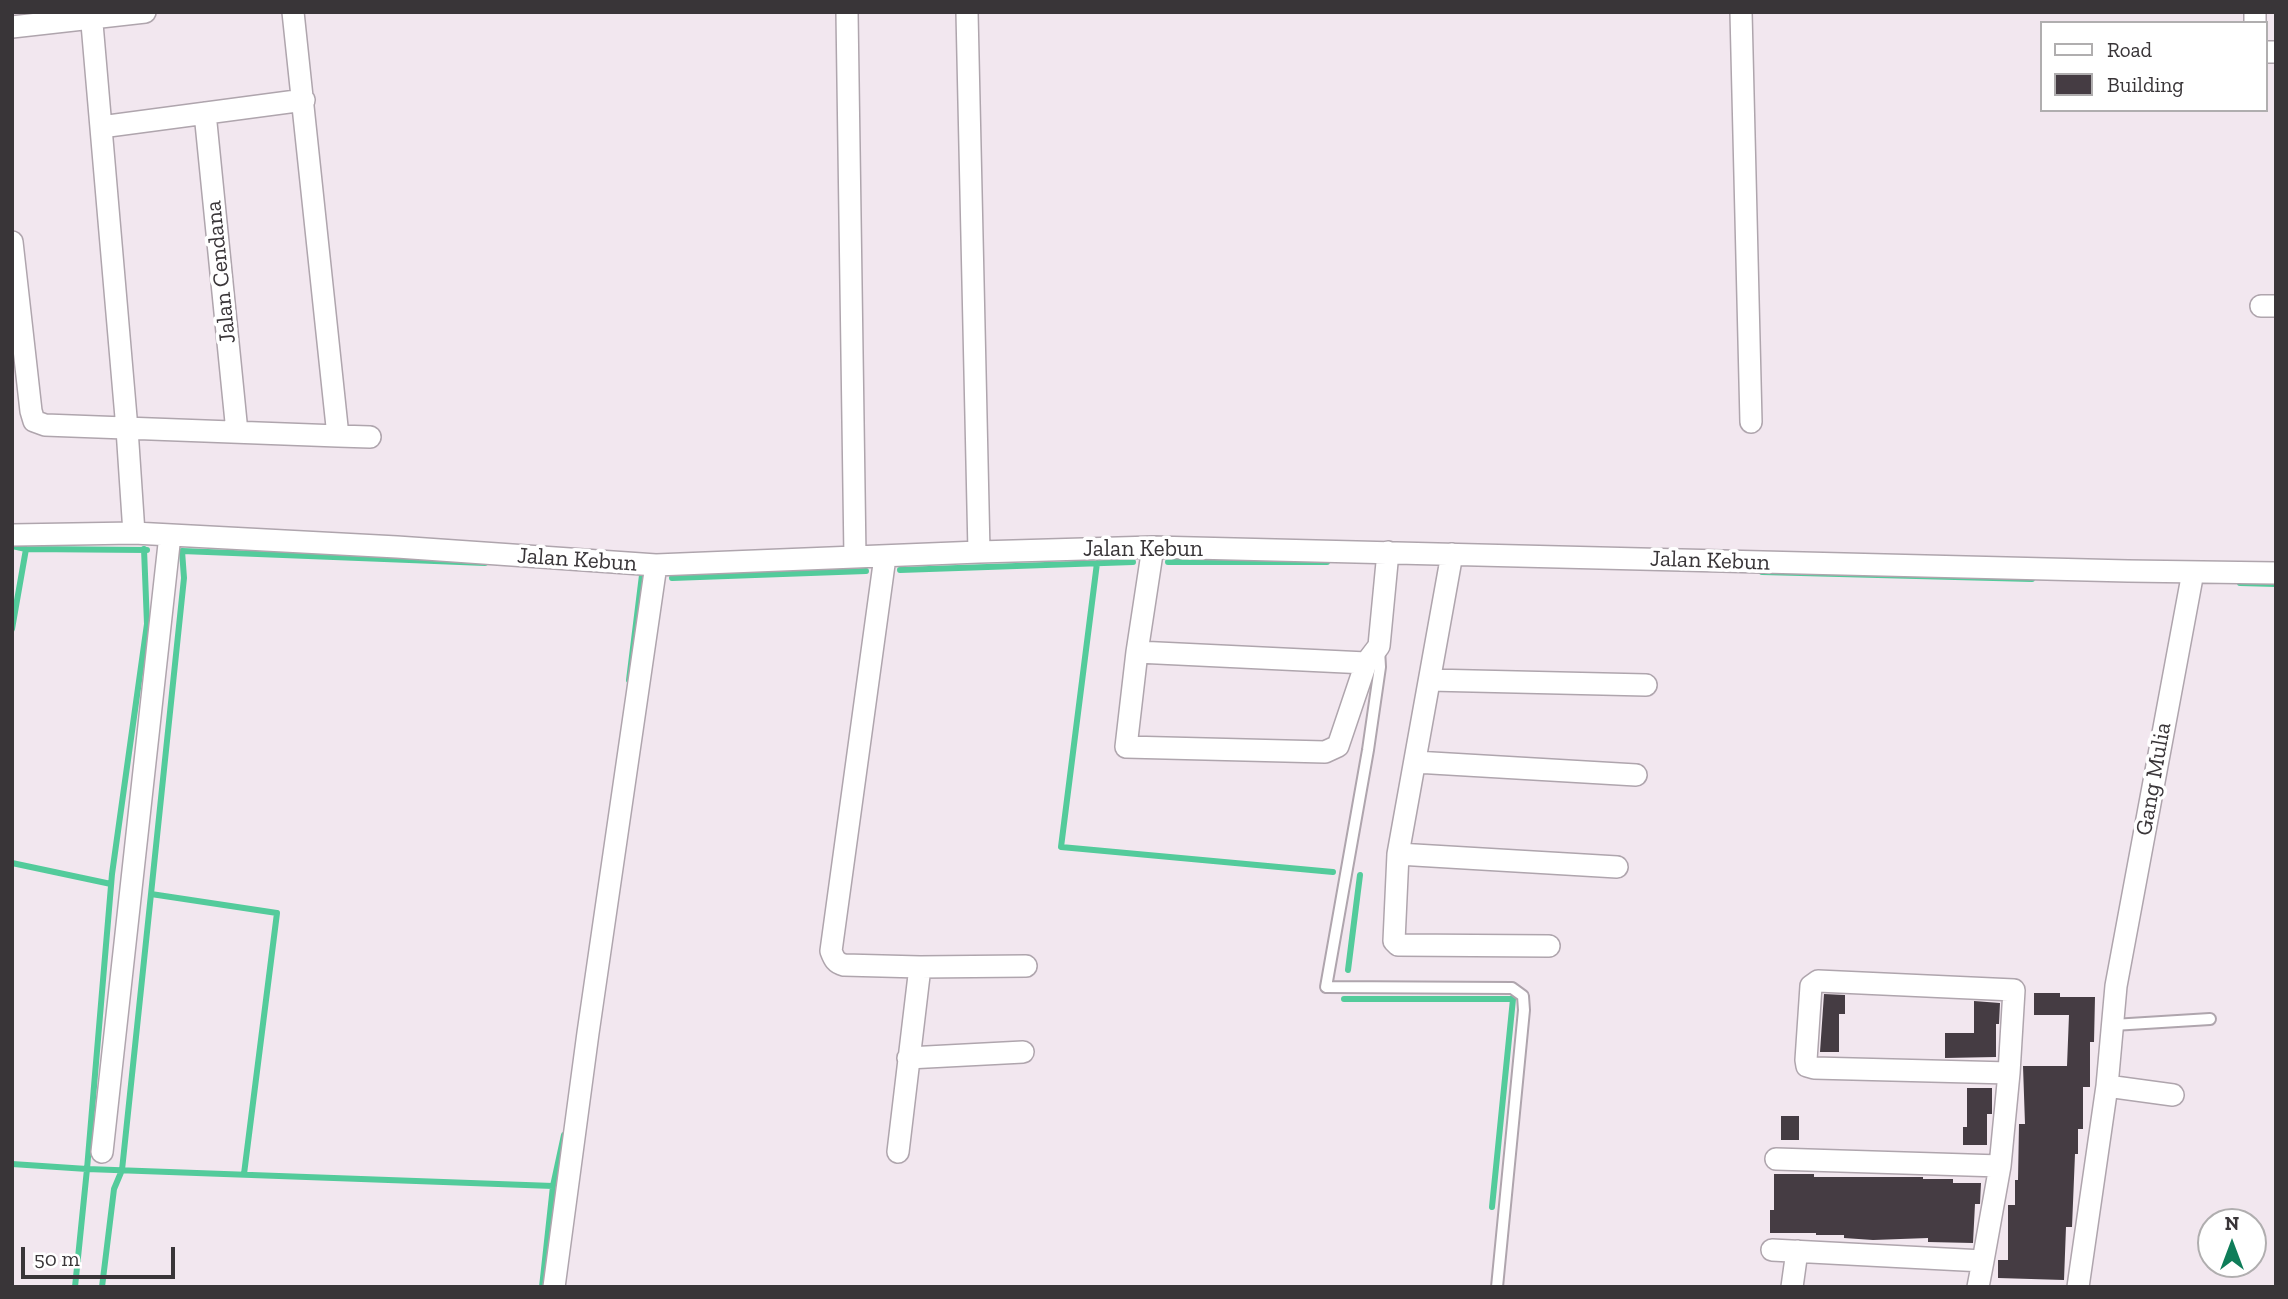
<!DOCTYPE html>
<style>
body{margin:0}
#map{position:relative;width:2288px;height:1299px;overflow:hidden;background:#f2e7ef;font-family:"Zilla Slab",serif}
canvas{display:block}
.frame{position:absolute;inset:0;border:14px solid #393538;pointer-events:none}
.legend{position:absolute;left:2040px;top:21px;width:228px;height:91px;box-sizing:border-box;background:#fff;border:2px solid #b0aeaf;margin:0;padding:9px 12px;list-style:none;font-size:21px;color:#393538}
.legend li{display:flex;align-items:center;gap:14px;height:35px}
.legend b{width:35px;border:2px solid #b0aeaf}
.north{position:absolute;left:2197px;top:1208px;width:70px;height:70px;box-sizing:border-box;background:#fff;border:2px solid #b0aeaf;border-radius:50%;rotate:0deg;font-size:19px;font-weight:700;line-height:28px;text-align:center;color:#393538}
.north::after{content:'';display:block;margin:auto;width:24px;height:32px;background:#0f7d59;clip-path:polygon(50% 0,100% 100%,50% 72%,0 100%)}
.scale{position:absolute;left:21px;top:1247px;width:154px;height:32px;box-sizing:border-box;border:4px solid #393538;border-top:0;padding-left:9px;font-size:21px;line-height:24px;white-space:nowrap;color:#393538;-webkit-text-stroke:5px #fff;paint-order:stroke}
</style>
<div id="map">
<canvas width="2288" height="1299"></canvas>
<div class="frame"></div>
<ul class="legend">
<li><b style="height:9px;background:#fff"></b>Road</li>
<li><b style="height:19px;background:#453c43"></b>Building</li>
</ul>
<div class="north">N</div>
<div class="scale">50 m</div>
</div>
<script>
const context = document.querySelector('canvas').getContext('2d');
context.lineJoin = 'round';
function stroke(path, color, width, dash) { context.strokeStyle = color; context.lineWidth = width; context.lineCap = dash ? 'butt' : 'round'; context.setLineDash(dash || []); context.stroke(path); }
function paint(path, color) { context.fillStyle = color; context.fill(path, 'evenodd'); }
function label(font, color, halo, rows, align = 'center') {
  context.font = font + ' "Zilla Slab",serif'; context.lineWidth = 7; context.setLineDash([]); context.textBaseline = 'middle'; context.strokeStyle = halo; context.fillStyle = color; for (const [text, x, y, turn = 0] of rows) {
    context.save(); context.translate(x, y); context.rotate((+turn || 0) * Math.PI / 180); context.textAlign = isNaN(turn) ? turn : align; if (halo) context.strokeText(text, 0, 0); context.fillText(text, 0, 0); context.restore();
  }
}
stroke(new Path2D(`
 M12 546 26 549 12 629
 M26 549 147 550
 M144 549 147 624 112 874 87 1169 553 1186 542 1287
 M1168 562H1327
 M1097 563 1061 847 1333 872
 M900 570 1133 562
 M1762 572 2032 579
 M672 578 866 571
 M2240 583 2276 584
 M629 680 642 575
 M12 863 111 884
 M1348 970 1360 875
 M1344 999H1513L1492 1207
 M12 1164 87 1169 75 1287
 M244 1174 277 913 151 894 184 578 182 551 485 563
 M553 1186 564 1135
 M102 1287 114 1189 122 1170 151 894`), '#53cb9b', 6);
paint(new Path2D(`
 M2034 993H2060V997H2095L2094 1042H2090V1087H2083V1129H2078V1154H2075L2072 1227H2066L2064 1280 1998 1278V1260H2008V1205H2015V1180H2018L2019 1124H2025L2023 1066H2067L2069 1015H2034Z
 M1824 994 1845 995V1014H1839V1052H1820Z
 M1974 1001 2000 1003 1999 1024H1996V1057L1945 1058V1033H1974Z
 M1967 1088H1992V1114H1987V1145H1963V1127H1967Z
 M1781 1116H1799V1140H1781Z
 M1774 1174H1814V1177H1923V1179H1953V1183H1981L1980 1204H1975L1973 1243 1928 1242V1238L1873 1240 1844 1238V1235H1816V1233H1770V1210H1774Z`), '#453c43');
const service = new Path2D(`
 M1379 649 1380 667 1368 750 1326 987 1512 988 1523 996 1524 1010 1497 1287
 M2113 1025 2210 1019`);
const minor = new Path2D(`
 M91 12 127 429 134 533
 M847 12 855 557
 M967 12 979 552
 M1741 12 1751 422
 M2255 23V12
 M12 27 145 12
 M2265 52H2276
 M205 113 237 432
 M101 127 304 100
 M12 242 31 411 34 421 45 425 338 436 293 12
 M2261 306H2276
 M338 436 370 437
 M12 535 134 533 397 547 656 565 979 552 1153 547 2128 571 2276 573
 M1153 547 1137 652 1126 747 1325 752 1338 746 1366 663 1379 646 1388 552
 M1452 554 1398 854 1394 941 1398 945 1549 946
 M885 557 831 951C834 959 836 963 844 965L920 967 1026 966
 M1137 652 1366 663
 M1430 680 1646 685
 M1415 762 1636 775
 M1398 854 1617 867
 M1818 981 2014 990 2009 1073 1814 1068 1807 1066 1806 1060 1811 986Z
 M908 1058 1023 1052
 M2107 1086 2173 1095
 M102 1152 170 535
 M898 1152 920 967
 M1776 1159 2000 1166 2009 1073
 M1772 1250 1983 1261 2000 1166
 M554 1287 588 1033 656 565
 M1792 1287 1797 1251
 M1978 1287 1983 1261
 M2078 1287 2107 1086 2116 986 2193 572`);
stroke(service, '#afa5ad', 14);
stroke(minor, '#afa5ad', 24);
stroke(service, '#fff', 10);
stroke(minor, '#fff', 21);
label('23px', '#393538', '#fff', [
 ["Jalan Cendana",221,272,-96],
 ["Jalan Kebun",1143,549],
 ["Jalan Kebun",577,560,4],
 ["Jalan Kebun",1710,561,2],
 ["Gang Mulia",2154,779,-80]
]);
</script>
